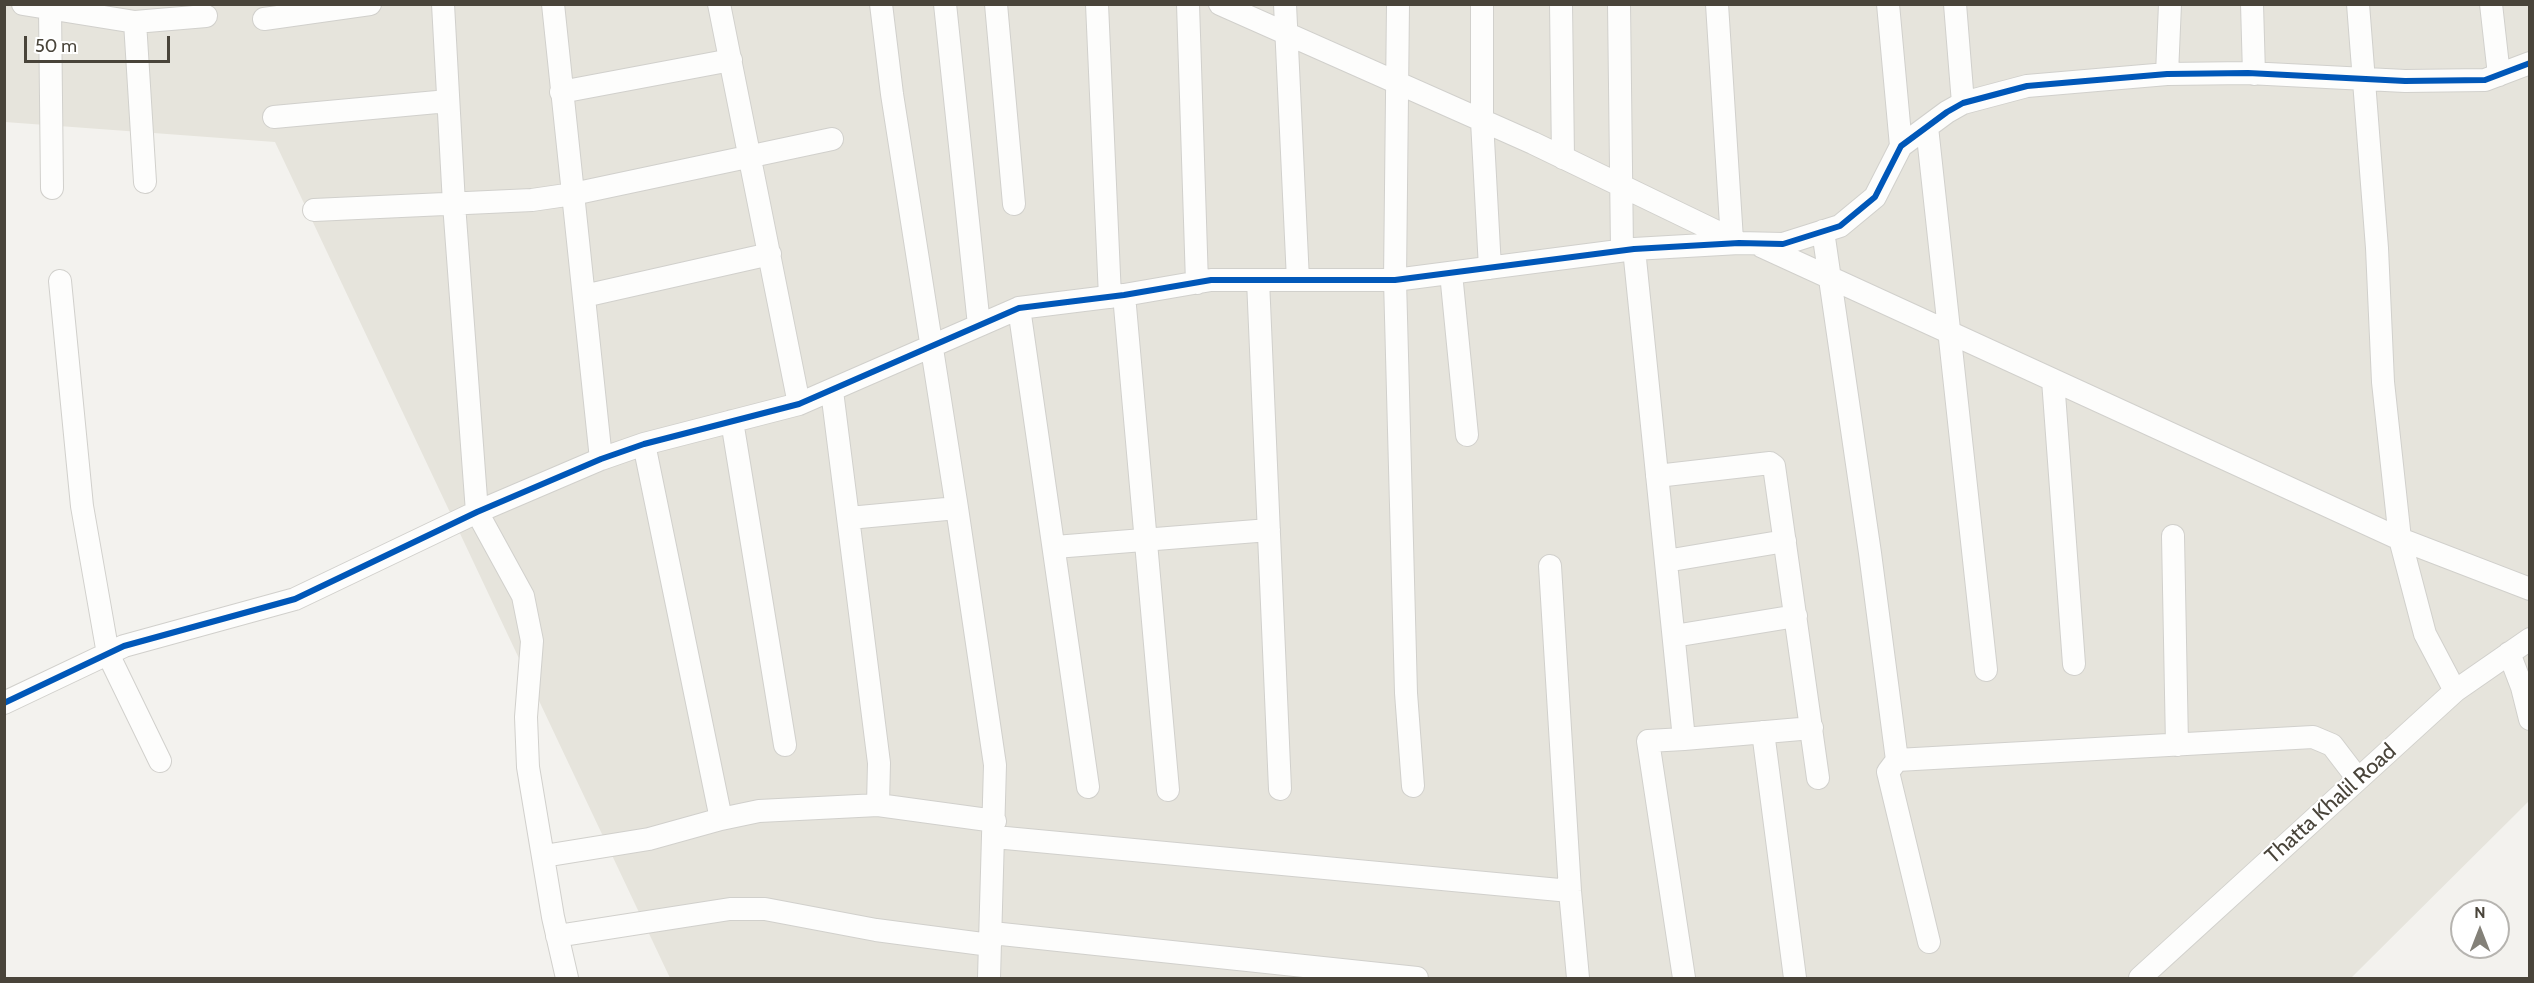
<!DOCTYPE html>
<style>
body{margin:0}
#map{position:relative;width:2534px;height:983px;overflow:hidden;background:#f3f2ee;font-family:Cabin,sans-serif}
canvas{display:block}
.frame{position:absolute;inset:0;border:6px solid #49443a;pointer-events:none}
.north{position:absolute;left:2450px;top:899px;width:60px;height:60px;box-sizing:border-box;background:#fff;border:2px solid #b6b4b0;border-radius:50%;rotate:0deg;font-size:16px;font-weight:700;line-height:24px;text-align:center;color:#49443a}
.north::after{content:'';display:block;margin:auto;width:21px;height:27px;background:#848179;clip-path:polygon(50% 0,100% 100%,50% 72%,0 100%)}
.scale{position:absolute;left:24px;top:36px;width:146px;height:27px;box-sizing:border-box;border:3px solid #49443a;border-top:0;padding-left:8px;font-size:18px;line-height:21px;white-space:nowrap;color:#49443a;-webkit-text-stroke:4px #fff;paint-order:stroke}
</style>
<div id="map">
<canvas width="2534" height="983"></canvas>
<div class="frame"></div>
<div class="north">N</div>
<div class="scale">50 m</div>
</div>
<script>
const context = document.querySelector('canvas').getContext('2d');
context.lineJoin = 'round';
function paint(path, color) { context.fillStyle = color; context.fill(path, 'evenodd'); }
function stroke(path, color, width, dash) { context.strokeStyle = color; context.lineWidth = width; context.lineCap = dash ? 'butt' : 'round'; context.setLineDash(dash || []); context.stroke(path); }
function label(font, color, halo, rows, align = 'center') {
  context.font = font + ' Cabin,sans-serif'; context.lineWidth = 4.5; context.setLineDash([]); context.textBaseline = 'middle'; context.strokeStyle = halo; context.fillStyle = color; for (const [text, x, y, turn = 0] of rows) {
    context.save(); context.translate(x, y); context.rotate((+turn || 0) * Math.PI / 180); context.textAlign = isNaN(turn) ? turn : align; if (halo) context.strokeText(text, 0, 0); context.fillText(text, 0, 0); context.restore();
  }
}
paint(new Path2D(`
 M4 5H2529V801L2351 978H670L275 142 5 122Z`), '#e6e4dc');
const minor = new Path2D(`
 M23 4 135 22 206 16
 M443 4 454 204 477 512 523 596 532 641 526 717 528 767 553 917 567 978
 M553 4 601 459
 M719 4 799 404
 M881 4 892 94 957 508
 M945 4 979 325
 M996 4 1014 204
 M1097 4 1110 297
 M1188 4 1197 283
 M1220 4 1533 143 1738 242
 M1285 4 1298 280
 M1398 4 1395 280 1406 693 1413 786
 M1482 4V121L1490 268
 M1561 4 1563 158
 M1619 4 1622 250
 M1717 4 1732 240
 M1888 4 1901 146
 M1955 4 1963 103
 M2252 4 2254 74
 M2358 4 2377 248 2383 382 2400 539 2425 634 2455 691
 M2491 4 2499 75
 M50 9 52 188
 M264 19 370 4
 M135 22 145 182
 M2167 74 2170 4
 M561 92 731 60
 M274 117 448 101
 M1927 127 1986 670
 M314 210 532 200 573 194 832 139
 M1823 231 1870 553 1897 760
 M1761 246 2400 539 2530 589
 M1634 249 1684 739 1648 741 1684 978
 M1451 273 1467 435
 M1258 280 1280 789
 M60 281 82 506 108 654 160 761
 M1124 295 1168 790
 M584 296 770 254
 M1019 308 1088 787
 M2053 380 2074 664
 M832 391 879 763 878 805
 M732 421 785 745
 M644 444 721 819
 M1657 476 1770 463 1774 466 1818 778
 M849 518 957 508 995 765 989 978
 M2173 536 2177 745
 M1055 547 1269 530
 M1666 561 1785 541
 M1550 566 1570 891 1578 978
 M1674 636 1796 616
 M2509 653 2522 687 2530 719
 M4 703 124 646 295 599 477 512 601 459 644 444 799 404 1019 308 1124 295 1211 280H1395L1634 249 1739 243 1783 244 1840 226 1875 197 1901 146 1947 112 1963 103 2027 86 2167 74 2248 73 2405 81 2485 80 2530 63
 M1763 732 1795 978
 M1684 739 1812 728
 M995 837 1570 891
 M544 856 649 839 721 819 759 811 878 805 995 821
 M992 933 1417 978
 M557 936 730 909H765L876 930 990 945
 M1929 942 1888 772 1897 760 2313 737 2332 745 2358 779
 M2140 978 2455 691 2530 639`);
stroke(minor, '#d1d0cc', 24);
stroke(minor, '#fdfdfc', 22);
stroke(new Path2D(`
 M4 703 124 646 295 599 477 512 601 459 644 444 799 404 1019 308 1124 295 1211 280H1395L1634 249 1739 243 1783 244 1840 226 1875 197 1901 146 1947 112 1963 103 2027 86 2167 74 2248 73 2405 81 2485 80 2530 63`), '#0057b8', 6);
label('22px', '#49443a', '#fff', [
 ["Thatta Khalil Road",2331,804,-42]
]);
</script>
